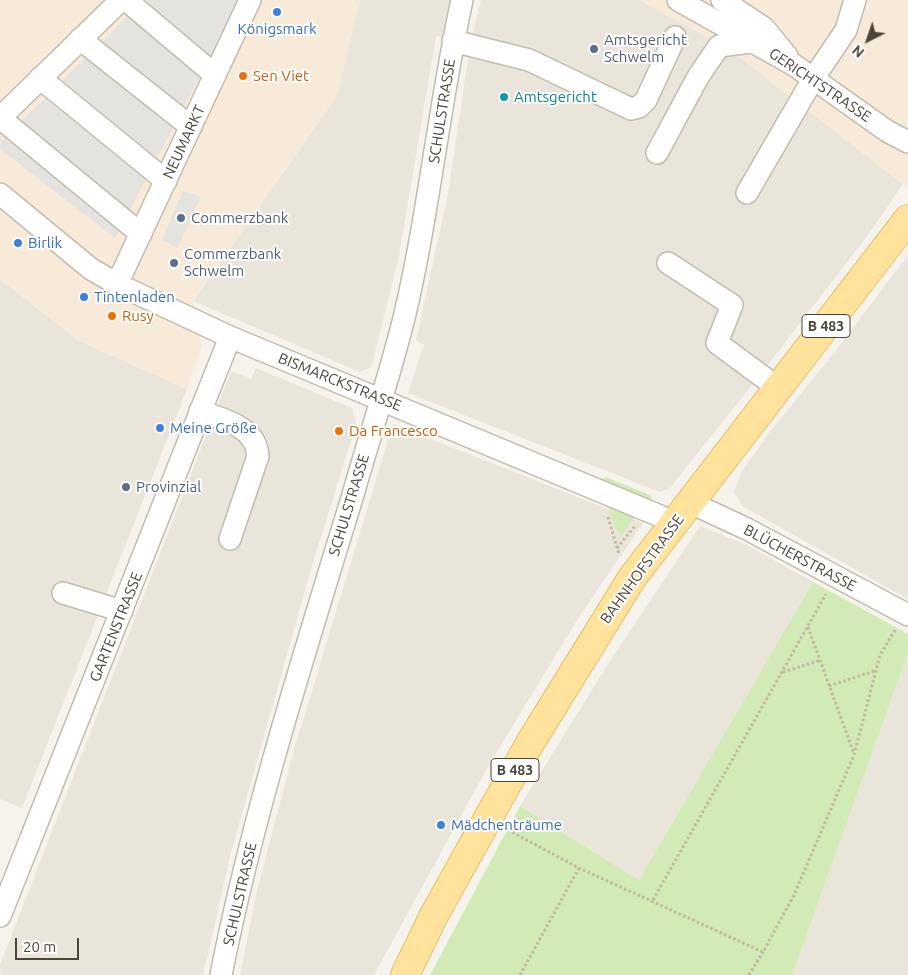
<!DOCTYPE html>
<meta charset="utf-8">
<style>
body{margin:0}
#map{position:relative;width:908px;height:975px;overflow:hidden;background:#f6f3ec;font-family:Ubuntu,sans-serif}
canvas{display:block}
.north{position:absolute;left:843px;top:15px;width:50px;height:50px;-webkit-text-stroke:4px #fff;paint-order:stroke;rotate:221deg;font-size:14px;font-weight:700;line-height:20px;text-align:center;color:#4b4439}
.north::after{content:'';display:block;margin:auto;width:18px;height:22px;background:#4b4439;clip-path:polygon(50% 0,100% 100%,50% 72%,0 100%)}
.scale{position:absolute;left:15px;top:938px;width:64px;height:22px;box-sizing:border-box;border:2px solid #4b4439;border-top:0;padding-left:6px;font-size:15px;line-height:18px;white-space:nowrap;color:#4b4439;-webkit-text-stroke:4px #fff;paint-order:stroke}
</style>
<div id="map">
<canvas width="908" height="975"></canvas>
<div class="north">N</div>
<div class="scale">20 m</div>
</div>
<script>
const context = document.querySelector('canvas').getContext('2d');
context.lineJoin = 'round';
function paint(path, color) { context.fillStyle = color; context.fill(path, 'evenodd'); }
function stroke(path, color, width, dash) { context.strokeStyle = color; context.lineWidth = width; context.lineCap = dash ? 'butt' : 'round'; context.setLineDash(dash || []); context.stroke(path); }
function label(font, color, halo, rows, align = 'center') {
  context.font = font + ' Ubuntu,sans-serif'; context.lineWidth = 4; context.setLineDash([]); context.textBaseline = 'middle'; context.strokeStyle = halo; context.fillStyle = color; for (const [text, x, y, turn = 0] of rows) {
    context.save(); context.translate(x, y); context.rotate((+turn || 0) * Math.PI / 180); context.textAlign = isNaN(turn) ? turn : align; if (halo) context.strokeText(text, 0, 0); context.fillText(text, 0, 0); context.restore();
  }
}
paint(new Path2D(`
 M360 0H451L443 37 436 36 399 256 371 367 360 372 193 301 337 96Z
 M481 0H640L730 50 903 184 868 235 763 371 670 488 660 492 408 393 424 344 416 341 448 194 471 39Z
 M908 255V599L742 506 734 491 742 471 769 433 833 354Z
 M0 279 79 341 187 389 22 808 0 799Z
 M256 368 352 408 356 424 312 566 230 856 203 975H1L0 965 231 371 251 379Z
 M393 424 643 523 579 617 490 763 374 975H240L257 890 294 750Z
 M700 526 747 545 813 582 639 880 520 806 608 664Z
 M908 653V975H792Z`), '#eae5da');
paint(new Path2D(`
 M0 0H360L337 96 193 300 202 346 187 389 79 341 0 279Z
 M640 0H908V188L730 50Z`), '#f7ead8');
paint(new Path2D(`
 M606 477 652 496 646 503 605 484 602 479Z
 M608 504 636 516 619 538 620 533 615 528Z
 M813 582 908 634V653L792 975H430L520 806 639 880Z`), '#d2eab5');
paint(new Path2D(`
 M144 0H240L115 238 0 149V143Z
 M183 191 201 197 177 248 162 240Z`), '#e5e3e0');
const minor = new Path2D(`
 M126 0 215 75
 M678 0 794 65 887 131 908 142
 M722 0 764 28 787 56
 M80 39 191 127
 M453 41 529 60 631 109 639 107 646 100 675 37
 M40 78 166 181
 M0 118 141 234
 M0 118 121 0
 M657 153 698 77 719 46 751 42
 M747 193 813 79 846 30 855 0
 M0 194 91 269 117 284 230 337 660 516 674 524
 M668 263 732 305 717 343 778 388
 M117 284 250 0
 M200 411C224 420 256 426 258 456L230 539
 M691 503 747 529 908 615
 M63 593 122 611
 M0 916 230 337
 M221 975C253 813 304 655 352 498 369 438 389 378 404 318 429 213 439 105 462 0`);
const major = new Path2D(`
 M405 975 434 915 530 743 632 578 908 219`);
stroke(minor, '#c2bbae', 24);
stroke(major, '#e6c16a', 30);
stroke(new Path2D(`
 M608 517 619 554
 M617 548 635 526
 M808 627 854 754
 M783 672 821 660
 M829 686 874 671
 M508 830 579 868 763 952 794 895 854 755 880 655 895 630
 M653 900 826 594
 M520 975 579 868
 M749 975 763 952`), '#c4b79f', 3, [2.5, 2.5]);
stroke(minor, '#fff', 21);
stroke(major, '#ffe39c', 28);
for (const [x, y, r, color] of [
 [277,12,5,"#3f7fe0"],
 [594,49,5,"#5c6f8a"],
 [243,76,5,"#e8710a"],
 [504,97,5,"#0f9aa8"],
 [181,218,5,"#5c6f8a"],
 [18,243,5,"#3f7fe0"],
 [174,263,5,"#5c6f8a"],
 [84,297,5,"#3f7fe0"],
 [112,316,5,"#e8710a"],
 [160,428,5,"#3f7fe0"],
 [339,431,5,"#e8710a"],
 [126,487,5,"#5c6f8a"],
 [441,825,5,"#3f7fe0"]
]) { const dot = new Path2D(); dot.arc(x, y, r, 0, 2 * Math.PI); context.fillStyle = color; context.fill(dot); stroke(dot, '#fff', 2); }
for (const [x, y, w] of [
 [826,326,48],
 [515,770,48]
]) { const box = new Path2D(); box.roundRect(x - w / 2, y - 11.5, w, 23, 4); context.fillStyle = '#fff'; context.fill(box); stroke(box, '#4b4439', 1); }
label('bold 14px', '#4b4439', null, [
 ["B 483",826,326],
 ["B 483",515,770]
]);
label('15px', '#366cbe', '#fff', [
 ["Königsmark",277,29,"center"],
 ["Birlik",28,243],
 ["Tintenladen",94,297],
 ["Meine Größe",170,428],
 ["Mädchenträume",451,825]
], 'left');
label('15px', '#4e5e75', '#fff', [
 ["Amtsgericht",604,40],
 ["Schwelm",604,57],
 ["Commerzbank",191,218],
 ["Commerzbank",184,254],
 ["Schwelm",184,271],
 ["Provinzial",136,487]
], 'left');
label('15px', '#c56008', '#fff', [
 ["Sen Viet",253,76],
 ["Rusy",122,316],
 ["Da Francesco",349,431]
], 'left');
label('15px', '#4b4439', '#fff', [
 ["GERICHTSTRASSE",820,85,34],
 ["SCHULSTRASSE",442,111,-81],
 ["NEUMARKT",184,142,-65],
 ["BISMARCKSTRASSE",340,382,22],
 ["SCHULSTRASSE",349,505,-73],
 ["BLÜCHERSTRASSE",800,558,28],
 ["BAHNHOFSTRASSE",642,569,-54],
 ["GARTENSTRASSE",116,627,-68],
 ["SCHULSTRASSE",240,894,-77]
]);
label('15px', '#0d838f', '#fff', [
 ["Amtsgericht",514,97]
], 'left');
</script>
